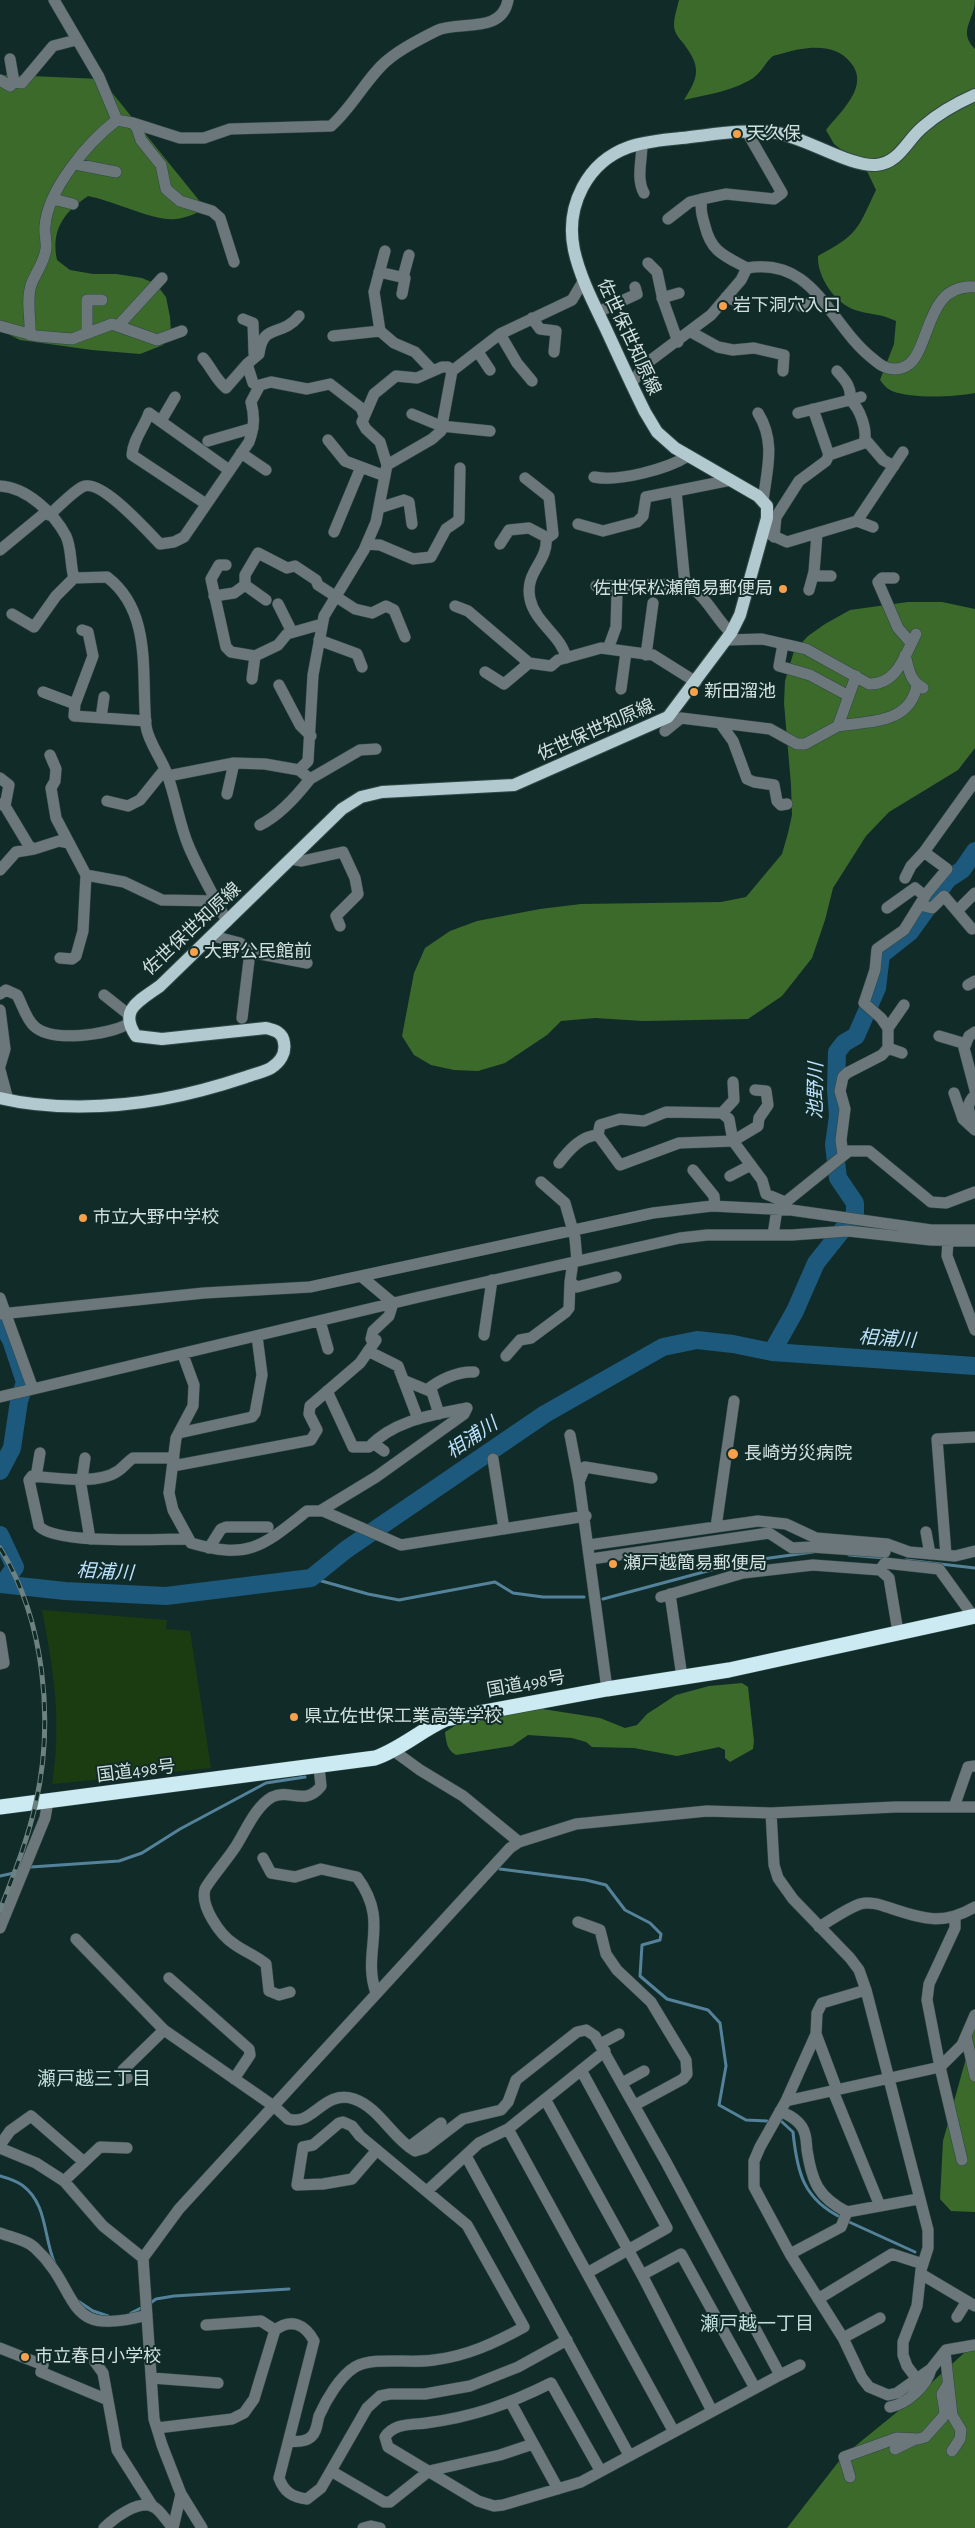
<!DOCTYPE html>
<meta charset="utf-8">
<style>
body{margin:0}
canvas{display:block;background:#112b29}
</style>
<canvas width="975" height="2528"></canvas>
<script>
const context = document.querySelector('canvas').getContext('2d');
context.lineJoin = 'round';
function paint(path, color) { context.fillStyle = color; context.fill(path, 'evenodd'); }
function stroke(path, color, width, dash) { context.strokeStyle = color; context.lineWidth = width; context.lineCap = dash ? 'butt' : 'round'; context.setLineDash(dash || []); context.stroke(path); }
function label(font, color, halo, rows, align = 'center') {
  context.font = font + ' "Alegreya Sans","Noto Sans JP",sans-serif'; context.lineWidth = 4; context.setLineDash([]); context.textBaseline = 'middle'; context.strokeStyle = halo; context.fillStyle = color; for (const [text, x, y, turn = 0] of rows) {
    context.save(); context.translate(x, y); context.rotate((+turn || 0) * Math.PI / 180); context.textAlign = isNaN(turn) ? turn : align; if (halo) context.strokeText(text, 0, 0); context.fillText(text, 0, 0); context.restore();
  }
}
paint(new Path2D(`
 M42 1610 167 1620 166 1629 190 1631 211 1768 52 1784C62 1722 54 1671 42 1610Z`), '#1b3c10');
paint(new Path2D(`
 M679 0H975C975 20 957 31 975 49V393C953 397 913 399 892 391 887 389 883 384 880 380L894 344 896 321C879 313 870 315 855 310 835 303 817 277 818 256 859 234 857 230 876 190L866 169 834 144 826 130C841 111 870 86 851 63 835 42 805 47 784 53 781 54 776 55 773 56 763 64 762 75 746 82 728 92 704 95 684 100 697 79 702 69 686 47 683 42 677 37 675 31 672 22 677 9 679 0Z
 M6 75 101 79 206 209C196 213 186 218 176 219 156 222 111 200 88 196 63 213 51 230 57 260L70 270 93 274H116L142 278 156 284 166 297 170 317 171 332 163 345 140 354 92 350 20 340 0 330V77Z
 M908 602H942L975 609V748L958 770 889 812 866 836 833 888 825 920 812 958 782 996 748 1019 643 1021 595 1018 561 1021 547 1035 505 1063 478 1071 454 1070 431 1065 414 1055 402 1036 414 973 425 948 450 931 477 921 540 909 581 904 721 902 746 897 782 854 788 833 792 815 791 785 784 703 785 681 794 651 808 636 825 624 850 610Z
 M742 1683 748 1687 754 1741 753 1749 730 1762 725 1758V1750L719 1747 677 1756 634 1748 592 1747 586 1742 572 1738 528 1735 512 1746 456 1755C447 1750 446 1742 445 1732L456 1725 530 1707 600 1718 625 1728 637 1725 647 1714 676 1695 709 1686Z
 M975 2026V2212L951 2211 940 2199 943 2141Z
 M975 2343V2528H787L843 2456 918 2395Z`), '#3b6a2b');
stroke(new Path2D(`
 M849 1555 885 1558
 M906 1560 975 1568
 M311 1578 368 1594 399 1600 495 1582 513 1593 543 1597H584
 M603 1599 741 1562 813 1552
 M31 1867 119 1861 142 1853 180 1829 266 1783 305 1777
 M500 1869 586 1880 606 1885 625 1910 650 1923 661 1934 660 1940 642 1945 640 1976 667 1999 708 2010 720 2023 726 2066 719 2105 746 2120 767 2121
 M0 1876 14 1873
 M781 2121 793 2132C797 2172 803 2199 842 2218
 M0 2176C7 2178 16 2181 22 2185 48 2204 43 2237 55 2264
 M847 2221 915 2252
 M78 2301 93 2311 108 2316
 M149 2304 156 2299 174 2296 289 2289
 M131 2313 143 2307`), '#53829a', 3);
stroke(new Path2D(`
 M0 1320 11 1340 25 1382 19 1401 12 1448 0 1471
 M772 1352 795 1311 816 1263 855 1214V1203L838 1178 834 1145 838 1116 836 1090 837 1052 844 1043 856 1036 877 988 881 955 910 932 948 879 962 870 975 851
 M0 1535 15 1567 3 1584
 M0 1584 65 1591 166 1596 311 1578 347 1549 545 1414 663 1347 697 1340 733 1344 772 1352 975 1366`), '#1c597d', 18);
const minor = new Path2D(`
 M54 0 99 77 117 120
 M10 59 14 82 22 83 53 46 76 40
 M0 80 10 86 14 82
 M133 123 180 138H204L230 129 331 126C353 107 369 74 389 59 402 48 420 39 436 31 457 20 502 35 508 0
 M747 132 782 193 774 199 726 194 702 199C700 209 702 216 705 226 711 252 725 256 747 268 814 256 829 324 872 358 879 364 885 369 895 369 935 369 917 283 975 287
 M642 144C642 160 636 179 644 193
 M75 164 116 172
 M53 199 73 204
 M668 219 690 202 702 199
 M648 263 657 272 663 300 678 342
 M379 272 405 278 402 294
 M403 277 409 255
 M726 297 743 304
 M662 298 679 293
 M801 306H807L818 295
 M598 312 637 294 635 287
 M532 318 540 329 556 331 554 352
 M243 319 253 323 254 353
 M0 326 36 336 72 339 112 324 157 340 182 331
 M118 326 162 278
 M380 331 374 292 385 251
 M87 332V300H102
 M691 332 718 347 733 350 754 348 784 355 783 371
 M500 334 517 363 532 381
 M30 335C31 317 26 302 31 285 36 272 44 263 46 249 47 242 44 234 45 226 48 189 88 142 117 120L133 123 137 128 141 140 161 165 166 189 180 201 212 211 220 218 234 262
 M333 336 380 331 394 343 415 352 433 371
 M478 352 490 370
 M203 358C211 367 216 380 226 388L247 364 253 383 259 387
 M247 364 259 354C263 322 281 338 299 316
 M631 384 647 363 711 315 741 280 747 268
 M813 409 829 455
 M758 413C776 442 767 469 763 501
 M798 413 850 400C852 387 845 380 837 371
 M412 414 441 426 490 431
 M161 421 175 397
 M865 439 883 460 894 466
 M328 440 345 461 385 476
 M208 441 253 428
 M241 453 266 470
 M387 465 380 442 366 429 362 422 374 394 396 376 417 378 442 367H448L452 371
 M594 477C619 482 667 469 688 456
 M525 478 549 497 553 534 546 539
 M0 486C26 487 54 513 66 536 72 549 70 565 74 578L107 577C153 612 141 675 146 726 148 742 162 759 167 774 176 798 179 824 189 847 200 873 215 897 227 922
 M676 491 685 584
 M206 504 132 455C133 439 144 428 149 413L229 470
 M379 508 404 500 409 502 412 524
 M49 515C60 506 70 494 82 487 100 477 147 531 160 544L174 542 184 537 249 442C254 428 255 417 251 402L260 385 271 382 307 389 330 384 361 408 364 415
 M857 521 873 527
 M578 524 603 531 637 522 643 516 646 497 731 480
 M334 532 361 467
 M767 533 787 542 857 521 903 452
 M774 537 776 517 799 481 826 461 829 455 864 443C868 431 860 408 850 400L861 397
 M367 544 380 545 413 559 431 557 446 529 459 520 460 468
 M500 544 509 530 529 528 546 537C549 562 524 571 530 599 535 623 562 636 566 658
 M0 550 46 512
 M226 565H219L211 579 226 647 231 652 255 656
 M813 576H831
 M894 578H882L878 582 898 628 911 643
 M245 585V575L258 553 287 568 295 566 316 580 318 585 355 609 372 613 386 606 394 610 405 637
 M596 586 685 584C705 593 715 618 731 633
 M809 590 814 572 817 534
 M214 596 234 593 245 585 266 600
 M278 604 292 632
 M455 606 468 611 529 663 551 666 558 660 601 648 653 655 696 682
 M12 614 34 627 56 596 74 578
 M82 630 88 632 93 656 75 704 74 716 146 721
 M319 640 357 654 362 667
 M726 640 762 639 806 649 869 684C897 685 905 655 916 634
 M783 644 779 666 810 675 849 696
 M608 649 616 627 617 592 621 586
 M646 655 653 603
 M905 655C909 668 909 681 923 688
 M485 672 504 684 529 663
 M856 676 838 726C870 721 910 724 917 685
 M252 679 255 656 278 645 287 634 322 624
 M279 685 300 725 311 736
 M621 689 626 652
 M43 692 75 704
 M101 718 104 697
 M720 723 733 741 747 779 754 782 774 785 777 801 781 805 787 804
 M665 731 681 718 770 729 797 744H805L838 726
 M50 755 56 769 55 781 51 788 56 818 86 875 83 931 76 956 72 959 60 958
 M299 770 310 779 360 750 376 749
 M168 776 234 763 265 764 299 770 308 761 313 675 324 616 364 550 376 522 387 465 432 439 441 431 452 371 500 334 572 300 584 280
 M0 778 9 785 5 806
 M227 794 234 763
 M107 801 128 806 140 800 165 769
 M0 804 5 806 29 846 34 849 59 841 69 843
 M260 825C280 815 296 797 310 779
 M924 852 975 781
 M291 859 302 861 343 852 355 878 358 894
 M0 870 16 852 34 849
 M86 875 124 882 162 900 217 901
 M920 905 932 908 944 896 972 929
 M887 908 915 888 925 896
 M957 911 975 893
 M340 926 336 916 358 894
 M213 936 240 943 250 952 307 963
 M968 985 975 981
 M0 994 6 990 17 995C22 1004 26 1019 34 1026 52 1043 107 1035 128 1024
 M104 995 128 1014
 M0 1010 5 1049 0 1066
 M242 1018 250 952
 M888 1028 881 1018 864 1003 875 970 877 949 904 930 927 893 947 869 924 852 911 866 905 878
 M975 1032 969 1036 964 1048 975 1090
 M939 1036 966 1044
 M888 1048 902 1053
 M0 1070 8 1100
 M755 1090 766 1091 768 1105 759 1118 758 1126 733 1141 729 1119 722 1113 666 1112 644 1121 620 1119 600 1125 598 1135 620 1165 679 1143 733 1141 762 1180 766 1194 785 1202
 M954 1093 963 1119 975 1130
 M722 1113 734 1100 733 1082
 M974 1119C966 1111 967 1103 975 1095
 M843 1155 841 1140 845 1109 840 1091 843 1077 847 1073 882 1055 888 1048V1028L904 1005
 M559 1163C569 1150 581 1136 598 1135
 M693 1170 714 1196 715 1206
 M730 1176 751 1165
 M541 1182 565 1203 575 1238 577 1261
 M773 1235 777 1209 849 1151H869L931 1202 946 1203 975 1192
 M948 1240 947 1256 975 1330
 M573 1262 570 1282 577 1287 616 1277
 M362 1277 393 1303 389 1316 373 1331 371 1339 374 1343
 M0 1298 33 1389
 M0 1314 204 1293 310 1287 653 1213 712 1206 791 1210 931 1230H975
 M320 1321 328 1349
 M484 1335 492 1280
 M368 1351 398 1366 418 1419
 M183 1355 194 1385 193 1406 176 1438 169 1493 173 1510 191 1543C249 1560 263 1546 307 1511H323L401 1545 586 1516
 M506 1356 520 1340 531 1338 566 1312 569 1308 570 1282
 M403 1380 432 1392 439 1414
 M427 1390C439 1380 458 1371 474 1372
 M0 1397 419 1297 680 1238 707 1235H792L848 1231 931 1240 975 1241
 M179 1433 252 1417 255 1413 262 1375 257 1336
 M570 1435 579 1482
 M373 1443 384 1451
 M174 1458H133C127 1462 124 1467 118 1471 98 1485 56 1478 32 1476L29 1480 39 1526C55 1545 160 1539 188 1539
 M493 1459 504 1529
 M173 1466 311 1440 317 1430 309 1414 310 1406 360 1363 376 1340
 M36 1477 40 1453
 M80 1479 90 1539
 M82 1479 85 1458
 M320 1511 376 1477 464 1414 467 1408C433 1415 394 1420 369 1447H353L327 1391
 M716 1527 734 1401
 M926 1532 930 1554
 M589 1545 758 1521 786 1524 816 1538 887 1544 909 1552 955 1556 975 1551
 M209 1548 221 1529 226 1527H268
 M946 1555 937 1439 975 1437
 M591 1559 769 1533 792 1548 811 1547 885 1552
 M880 1570 885 1563 939 1569 973 1616
 M670 1594 682 1677
 M661 1597 743 1573 813 1565 880 1570 889 1578 898 1632
 M0 1637 4 1663 0 1664
 M607 1689 579 1482 585 1467 652 1478
 M394 1751 420 1770 463 1796 519 1842
 M954 1807 968 1767 975 1766
 M771 1813 774 1865 778 1878 793 1899 850 1958 859 1970 866 1990 928 2230V2248L921 2270 917 2306 903 2342V2355L907 2366 916 2378
 M263 1858 271 1873 295 1877 321 1869 357 1877C391 1923 361 1950 376 1993
 M955 1917V1928L929 1984 927 2000 940 2067 962 2160
 M578 1922 600 1930 606 1954 617 1970 651 2002 686 2060 687 2074 683 2079 635 2105
 M819 1927C831 1920 846 1909 860 1904 870 1901 881 1905 890 1908 924 1919 942 1926 975 1907
 M0 1928 45 1818 48 1801
 M76 1939 164 2030 275 2107 288 2119C313 2127 323 2089 354 2099 380 2108 392 2138 415 2151L425 2148 463 2119 501 2110 508 2102 516 2080 577 2032 586 2030 595 2036 666 2162 780 2375 581 2482 503 2505 494 2506 478 2501 388 2447 385 2437C394 2423 411 2425 426 2423 473 2417 509 2404 551 2383L600 2470
 M169 1978 249 2049 250 2055 234 2079
 M866 1990 822 2003 817 2013 816 2034 786 2101 760 2147 754 2161V2187L790 2254 843 2338 862 2378 869 2387 888 2395 897 2393 931 2369 946 2350 975 2345
 M290 1992 279 1995 269 1991 266 1964C255 1955 245 1952 234 1944 220 1935 200 1906 205 1889 208 1882 230 1856 236 1846 246 1830 256 1806 272 1797 289 1788 305 1807 321 1786L319 1767
 M816 2034 837 2090
 M966 2036 975 2076
 M600 2044 619 2034
 M581 2070 667 2228 587 2273
 M127 2078 123 2070 164 2030
 M622 2083 644 2071
 M833 2091 880 2206
 M545 2099 642 2275 712 2411
 M786 2101 940 2067 962 2045 975 2015
 M780 2111C789 2115 797 2119 802 2127 807 2135 806 2142 807 2150 812 2182 818 2197 847 2212
 M508 2129 674 2432
 M0 2145 10 2131 31 2116 84 2162
 M409 2147 441 2123
 M0 2148 36 2163 64 2181 103 2226 143 2258
 M466 2156 629 2455
 M64 2181 100 2147 127 2148
 M427 2191 479 2143 508 2129 605 2051
 M0 2233C10 2237 27 2240 35 2248 83 2292 60 2339 147 2315
 M790 2254 841 2227 847 2212 918 2199
 M921 2274 975 2306
 M642 2275 681 2254 755 2388
 M818 2299 892 2254 923 2264
 M957 2317 967 2301
 M206 2325 261 2321 275 2330
 M843 2338 880 2318
 M0 2348 43 2365 41 2372 108 2400
 M945 2352 952 2415 961 2430 960 2439 952 2451
 M95 2362 103 2373 117 2450 153 2507
 M780 2375 800 2365
 M152 2378 218 2383
 M511 2403 558 2489
 M890 2407C907 2404 927 2386 931 2369
 M157 2428 232 2419 244 2413 254 2399 275 2330C291 2318 305 2324 314 2341L279 2478C284 2492 292 2497 307 2499L321 2488 367 2408 380 2396 390 2394H425L470 2386 518 2367 567 2340
 M289 2441C297 2442 305 2442 311 2437 317 2432 317 2423 319 2416 326 2400 340 2376 355 2367 374 2356 411 2364 434 2360 467 2356 495 2343 524 2327L467 2225 360 2136 352 2126 343 2122 339 2123 313 2145 303 2147 297 2185 323 2184 352 2179 377 2150
 M895 2449 915 2439
 M331 2471 384 2502H390L429 2471 500 2455 533 2444
 M850 2477 844 2457 897 2438 918 2439 925 2437 943 2417 945 2412 942 2394 948 2384
 M104 2528C114 2518 139 2499 154 2507 161 2511 167 2522 173 2528
 M173 2528 181 2494
 M202 2528 181 2494 162 2445 154 2419 143 2258 179 2209 510 1848 519 1842 576 1824 707 1811 771 1813 895 1807H975
 M363 2528 371 2526 380 2528`);
const major = new Path2D(`
 M0 1098C49 1110 112 1108 162 1099 190 1094 219 1086 246 1077 254 1074 264 1072 271 1068 280 1062 286 1053 284 1043 283 1032 274 1030 266 1028L162 1039 136 1036C118 1010 139 1001 160 986L342 809 361 797 382 792 514 785 668 717 731 633 740 615 767 518V506L758 496 675 448 657 432 645 412C631 384 618 355 605 327 593 302 580 277 574 250 565 206 587 162 629 147 646 141 664 140 681 138 711 135 742 129 772 132 804 136 849 167 876 165 900 163 907 139 924 126 939 113 957 103 975 95`);
const highway = new Path2D(`
 M0 1807 375 1758C401 1749 421 1730 446 1719L607 1689 729 1670 975 1616`);
stroke(minor, '#304846', 12);
stroke(major, '#304846', 14);
stroke(highway, '#304846', 16);
stroke(minor, '#6b777a', 11);
stroke(major, '#b1c9cf', 12);
stroke(highway, '#cceaf1', 15);
const rail = new Path2D(`
 M0 1548C45 1620 54 1721 36 1802 28 1839 14 1874 0 1910`);
stroke(rail, '#6d8280', 5);
stroke(rail, '#112b29', 3, [9]);
for (const [x, y, r, color] of [
 [737,134,5,"#f8a14a"],
 [723,306,5,"#f8a14a"],
 [783,589,5,"#f8a14a"],
 [694,692,5,"#f8a14a"],
 [194,952,5,"#f8a14a"],
 [83,1218,5,"#f8a14a"],
 [733,1454,6,"#f8a14a"],
 [613,1564,5,"#f8a14a"],
 [294,1717,5,"#f8a14a"],
 [25,2357,5,"#f8a14a"]
]) { const dot = new Path2D(); dot.arc(x, y, r, 0, 2 * Math.PI); context.fillStyle = color; context.fill(dot); stroke(dot, '#112b29', 2); }
label('18px', '#d2e1df', '#112b29', [
 ["天久保",747,134],
 ["岩下洞穴入口",733,306],
 ["佐世保松瀬簡易郵便局",773,589,"right"],
 ["新田溜池",704,692],
 ["大野公民館前",204,952],
 ["市立大野中学校",93,1218],
 ["長崎労災病院",744,1454],
 ["瀬戸越簡易郵便局",623,1564],
 ["県立佐世保工業高等学校",304,1717],
 ["市立春日小学校",35,2357]
], 'left');
label('18px', '#d2e1df', '#112b29', [
 ["佐世保世知原線",629,337,65],
 ["佐世保世知原線",596,730,-24],
 ["佐世保世知原線",192,929,-43],
 ["国道498号",526,1684,-10],
 ["国道498号",136,1771,-7]
]);
label('italic 19px', '#bce1fd', '#112b29', [
 ["池野川",816,1091,-89],
 ["相浦川",887,1339,4],
 ["相浦川",472,1438,-34],
 ["相浦川",105,1572,3]
]);
label('19px', '#bfddda', '#112b29', [
 ["瀬戸越三丁目",94,2079],
 ["瀬戸越一丁目",757,2324]
]);
</script>
